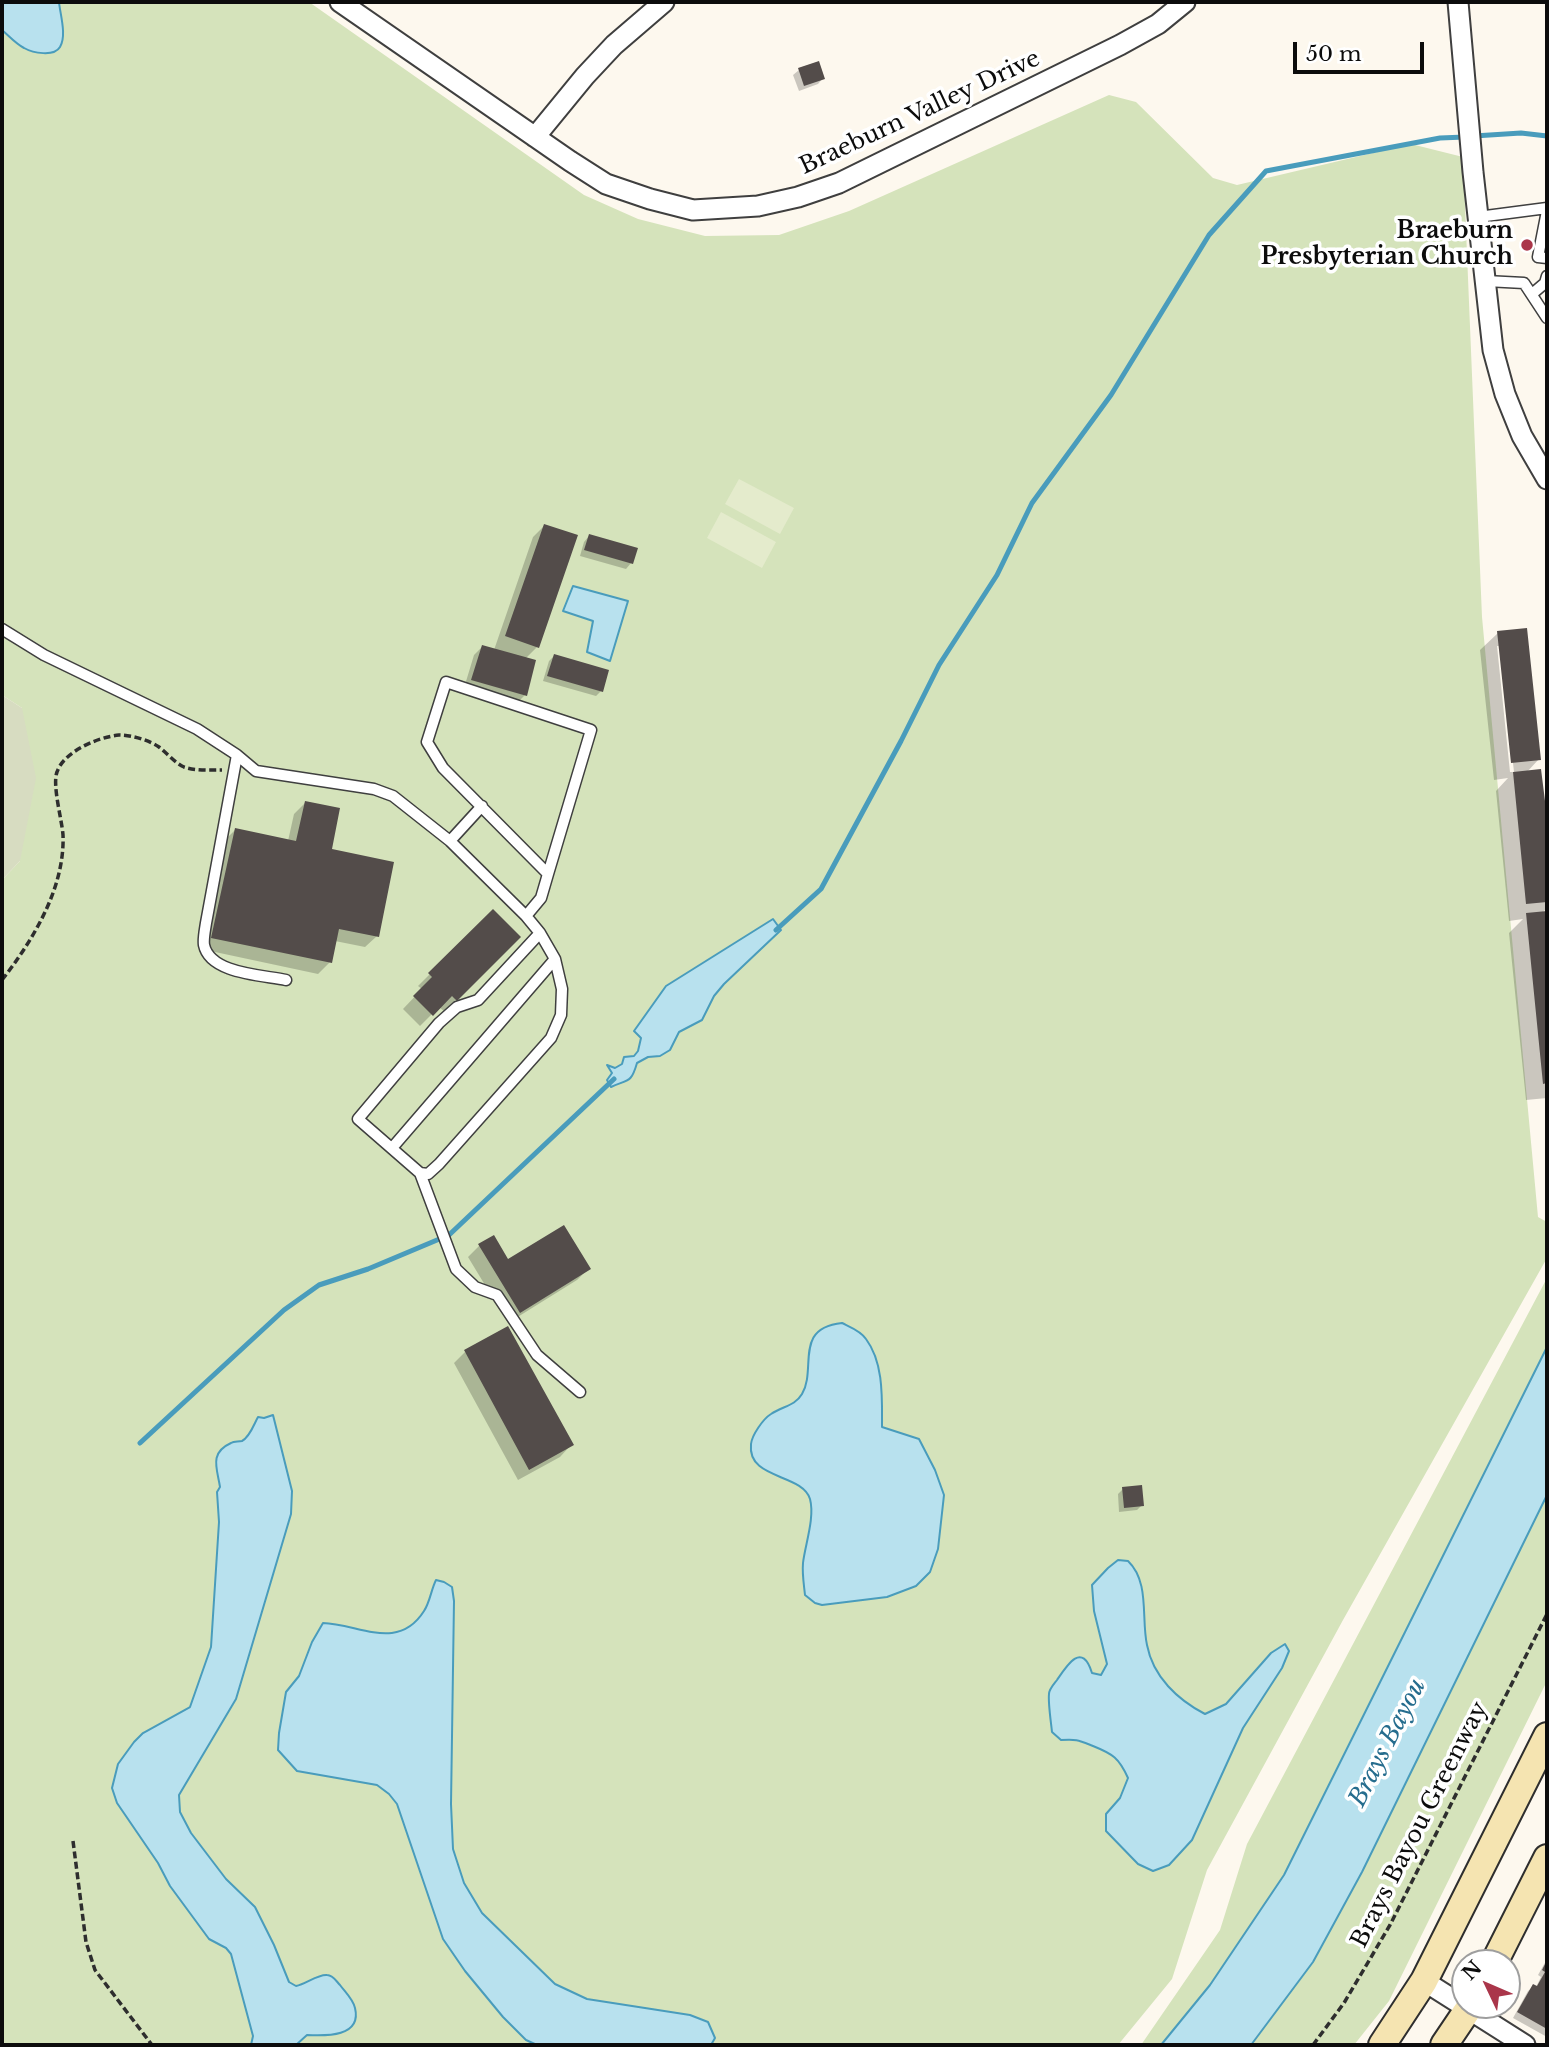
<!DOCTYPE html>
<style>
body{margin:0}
#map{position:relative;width:1549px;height:2047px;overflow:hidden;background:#fdf8ee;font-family:"Libre Baskerville",serif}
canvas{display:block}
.frame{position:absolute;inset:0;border:4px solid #0c0c0c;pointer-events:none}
.north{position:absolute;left:1451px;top:1949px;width:70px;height:70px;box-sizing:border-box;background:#fff;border:2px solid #9e9e9e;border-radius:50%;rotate:314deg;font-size:19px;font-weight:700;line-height:28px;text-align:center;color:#0c0c0c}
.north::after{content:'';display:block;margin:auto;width:24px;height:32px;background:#aa364a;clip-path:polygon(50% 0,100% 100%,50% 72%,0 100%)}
.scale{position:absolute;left:1293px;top:42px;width:131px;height:32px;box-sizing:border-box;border:4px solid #0c0c0c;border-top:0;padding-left:9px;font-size:21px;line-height:24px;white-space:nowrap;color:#0c0c0c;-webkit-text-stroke:5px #fff;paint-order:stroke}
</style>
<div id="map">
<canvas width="1549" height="2047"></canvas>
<div class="frame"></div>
<div class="north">N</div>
<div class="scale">50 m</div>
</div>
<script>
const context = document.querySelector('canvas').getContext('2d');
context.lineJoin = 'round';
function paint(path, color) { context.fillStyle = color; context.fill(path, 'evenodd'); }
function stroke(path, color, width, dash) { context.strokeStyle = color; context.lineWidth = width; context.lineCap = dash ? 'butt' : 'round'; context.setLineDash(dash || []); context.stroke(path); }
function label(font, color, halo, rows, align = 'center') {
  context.font = font + ' "Libre Baskerville",serif'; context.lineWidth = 7; context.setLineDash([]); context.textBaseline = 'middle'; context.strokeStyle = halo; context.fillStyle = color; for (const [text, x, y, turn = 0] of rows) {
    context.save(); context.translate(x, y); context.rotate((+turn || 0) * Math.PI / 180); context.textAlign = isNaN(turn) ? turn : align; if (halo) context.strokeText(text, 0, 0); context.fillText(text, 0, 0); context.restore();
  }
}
paint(new Path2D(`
 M2 2H309L584 195 638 219 705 236 779 235 849 211 1109 95 1136 102 1213 178 1237 185 1411 144 1463 157 1482 617 1538 1217 1547 1222V1258L1343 1620 1207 1870 1172 1979 1118 2045H2V880L20 861 22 708 2 695Z
 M1547 1278V1681L1389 2001 1354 2045H1141L1220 1930 1247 1844Z`), '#d5e3bb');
paint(new Path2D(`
 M2 695 22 708 36 778 20 861 2 880Z`), '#d7dcc1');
paint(new Path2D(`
 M739 479 794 508 780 534 725 504Z
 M721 512 776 542 762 568 707 538Z`), '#e4ebcc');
const water = new Path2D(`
 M2 2H59C60 14 67 35 60 47 54 57 33 53 24 48 16 44 9 36 2 30Z
 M573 586 628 601 610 661 587 652 593 621 563 611Z
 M773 919 781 930 724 984 714 996 702 1020 679 1032 670 1050 660 1056 648 1057 637 1063C631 1084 628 1079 611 1087L607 1080 612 1073 607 1065 615 1068 622 1064 624 1057 634 1056 638 1051 641 1038 634 1031 666 986Z
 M842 1323C850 1327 861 1331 866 1339 884 1363 882 1399 882 1427L919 1439 935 1470 944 1495 938 1549 930 1572 916 1586 887 1597 822 1605 815 1603 805 1595C804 1585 802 1574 803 1563 805 1545 815 1518 810 1499 802 1473 747 1480 751 1444 752 1435 763 1419 771 1414 783 1406 795 1406 802 1394 817 1369 793 1328 842 1323Z
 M1547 1347V1495L1362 1872 1313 1962 1251 2045H1161L1210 1985 1284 1875Z
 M273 1415 292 1491 291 1514 236 1699 179 1795 180 1812 191 1833 226 1879 255 1907 274 1945 289 1982 296 1986C306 1984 318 1974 327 1975 333 1975 336 1981 340 1985 345 1992 353 1999 355 2008 362 2037 326 2036 307 2035L296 2045H251L253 2036 231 1954 226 1948 209 1939 170 1886 158 1863 117 1803 112 1788 118 1764 134 1742 143 1733 190 1707 211 1647 219 1522 217 1492 220 1487C217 1468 209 1453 231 1443 234 1441 238 1442 242 1441 250 1437 254 1424 258 1417L264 1418Z
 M1118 1560 1128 1561C1150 1582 1141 1618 1147 1645 1153 1677 1178 1700 1205 1714L1226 1704 1271 1653 1285 1644 1289 1651 1282 1668 1243 1728 1192 1840 1169 1865 1153 1871 1138 1864 1106 1831V1814L1120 1798 1128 1778C1119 1758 1113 1754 1093 1746 1078 1740 1077 1739 1061 1740L1052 1732C1051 1722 1048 1703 1049 1694 1049 1689 1054 1684 1057 1680 1067 1665 1082 1641 1092 1673L1101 1675 1107 1664 1094 1611 1092 1585 1108 1568Z
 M436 1580 444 1582 452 1587 454 1601 451 1804 453 1849 464 1883 482 1913 555 1984 587 1999 690 2015 708 2022 715 2038 711 2045H537L526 2040 503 2017 465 1971 443 1939 397 1804 389 1794 377 1785 297 1771 278 1750 279 1733 286 1692 299 1676 312 1642 323 1623C359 1624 398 1652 424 1611 430 1602 431 1590 436 1580Z`);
paint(water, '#b8e1ee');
stroke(water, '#499cbc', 2);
paint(new Path2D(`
 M799 70 823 78 818 84 799 91 793 75Z
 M544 526 537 647 525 659V695L517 703 464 688 474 655 482 647 494 650 533 537Z
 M589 536 631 563 626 569 580 556 584 542Z
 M1498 633 1539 759 1527 772 1540 771 1547 831V908L1542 913H1547V1098L1526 1100 1509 933 1523 919 1509 921 1496 791 1508 778 1494 780 1480 650ZM1497 646H1500L1514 772H1510Z
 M554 656 601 691 596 696 543 681 549 661Z
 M305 803 377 936 365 947 335 941 330 962 318 974 201 949 224 841 235 830 288 841 294 814Z
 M493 911 519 937 444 1011 439 1007 420 1026 403 1009 422 989 418 986Z
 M493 1237 508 1262 588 1269 577 1280 508 1323 468 1257 479 1246Z
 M465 1352 571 1445 560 1457 518 1480 454 1363Z
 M1123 1489 1142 1505 1137 1510 1119 1512 1118 1494Z
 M1547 1959V2037L1513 2018 1528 1991 1534 1986 1536 1987 1541 1977 1538 1975Z`), '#0003');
stroke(new Path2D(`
 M1474 136 1521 133 1547 136
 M776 930 821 889 901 741 939 665 997 575 1032 503 1111 395 1209 235 1266 171 1440 138 1465 137
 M140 1443 284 1310 319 1285 368 1269 449 1235 614 1079`), '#499cbc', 5);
paint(new Path2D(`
 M819 61 825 79 804 86 798 68Z
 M544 524 578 535 539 648 505 636Z
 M589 534 638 548 633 564 584 550Z
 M1527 628 1541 760 1511 763 1497 631Z
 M482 645 536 660 527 696 471 680Z
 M554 654 609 670 603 692 547 676Z
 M1541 769 1547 817V902L1526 904 1513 772Z
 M305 801 340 808 332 849 394 862 379 937 339 929 332 963 211 938 235 828 296 841Z
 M493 909 521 937 457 1001 452 996 433 1016 413 996 432 977 428 973Z
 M1547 911V1083L1543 1084 1526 913Z
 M564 1225 591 1269 520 1313 478 1244 494 1235 508 1259Z
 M508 1326 574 1445 529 1470 464 1350Z
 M1142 1485 1144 1506 1124 1508 1122 1487Z
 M1547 1960V2029L1517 2012 1533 1984 1537 1986 1545 1972 1542 1970Z`), '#534c4a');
const service = new Path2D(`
 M1547 211 1538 257 1547 258
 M1478 217 1547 208
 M1486 281 1524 283 1547 318
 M1532 294 1545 283 1547 276
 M2 629 44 655 197 729 237 755 256 771 374 789 393 796 450 841 526 916 540 933 555 959 562 989 561 1015 551 1038 439 1164 428 1174 420 1173 358 1119 439 1023 457 1007 478 1000 540 933
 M446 682 591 730 548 874 443 768 427 742Z
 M237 755 206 923C205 930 203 939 204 945 210 974 263 975 286 980
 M450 841 482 806
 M526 916 541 898 548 874
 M392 1148 555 959
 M420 1173 456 1269 475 1287 497 1295 537 1355 580 1392`);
const minor = new Path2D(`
 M340 2 570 161 606 184 650 199 693 210 758 206 798 197 839 183 1120 45 1158 24 1185 2
 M1458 2 1473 172 1493 350 1505 394 1522 436 1547 479
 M535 137 585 76 614 45 664 2
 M1424 1981 1525 2045`);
const secondary = new Path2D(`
 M1494 1963 1547 1858
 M1382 2045 1424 1981 1547 1736
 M1444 2045 1471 2005`);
stroke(service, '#3f3f3f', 13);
stroke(minor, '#3f3f3f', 23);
stroke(secondary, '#2e2e2e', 30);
stroke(new Path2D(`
 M2 980C33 940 65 888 63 835 62 820 52 785 57 772 64 751 99 737 119 735 131 735 149 740 159 747 167 753 175 763 184 767 196 771 210 770 222 770
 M73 1841 86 1942 95 1970 152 2045
 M1313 2045 1344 2003 1390 1925 1547 1614`), '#2e2e2e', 3.5, [7, 3.5]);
stroke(service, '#fff', 10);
stroke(minor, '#fff', 19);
stroke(secondary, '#f5e4b1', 26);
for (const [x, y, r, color] of [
 [1527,245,7,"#aa364a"]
]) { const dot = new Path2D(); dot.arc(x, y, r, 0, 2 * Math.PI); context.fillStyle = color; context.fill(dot); stroke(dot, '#fff', 2.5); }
label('23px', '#0c0c0c', '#fff', [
 ["Braeburn Valley Drive",920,113,-25],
 ["Brays Bayou Greenway",1420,1825,-63]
]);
label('bold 23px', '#0c0c0c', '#fff', [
 ["Braeburn",1513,232],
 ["Presbyterian Church",1513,258]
], 'right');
label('italic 24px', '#266d8e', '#fff', [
 ["Brays Bayou",1388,1743,-63]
]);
</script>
